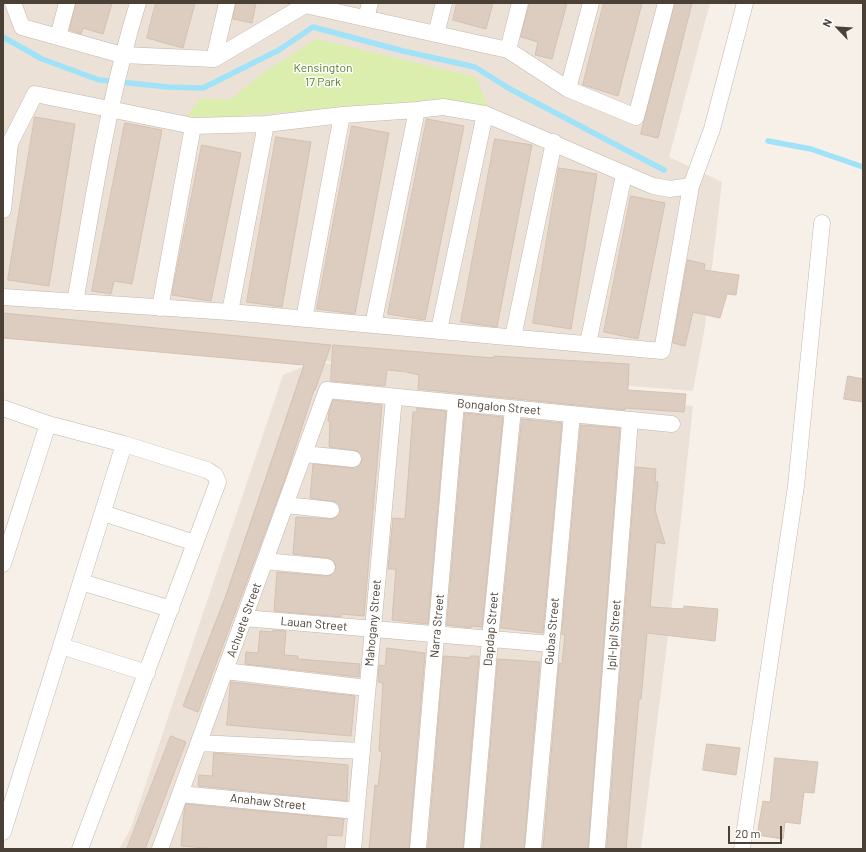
<!DOCTYPE html>
<style>
body{margin:0}
#map{position:relative;width:866px;height:852px;overflow:hidden;background:#f6f0e9;font-family:Barlow,sans-serif}
canvas{display:block}
.frame{position:absolute;inset:0;border:4px solid #4b4036;pointer-events:none}
.north{position:absolute;left:818px;top:8px;width:40px;height:40px;-webkit-text-stroke:3px #fff;paint-order:stroke;rotate:295deg;font-size:11px;font-weight:700;line-height:16px;text-align:center;color:#4b4036}
.north::after{content:'';display:block;margin:auto;width:14px;height:18px;background:#4b4036;clip-path:polygon(50% 0,100% 100%,50% 72%,0 100%)}
.scale{position:absolute;left:728px;top:826px;width:54px;height:18px;box-sizing:border-box;border:2px solid #4b4036;border-top:0;padding-left:5px;font-size:12px;line-height:14px;white-space:nowrap;color:#4b4036;-webkit-text-stroke:3px #fff;paint-order:stroke}
</style>
<div id="map">
<canvas width="866" height="852"></canvas>
<div class="frame"></div>
<div class="north">N</div>
<div class="scale">20 m</div>
</div>
<script>
const context = document.querySelector('canvas').getContext('2d');
context.lineJoin = 'round';
function paint(path, color) { context.fillStyle = color; context.fill(path, 'evenodd'); }
function stroke(path, color, width, dash) { context.strokeStyle = color; context.lineWidth = width; context.lineCap = dash ? 'butt' : 'round'; context.setLineDash(dash || []); context.stroke(path); }
function label(font, color, halo, rows, align = 'center') {
  context.font = font + ' Barlow,sans-serif'; context.lineWidth = 3; context.setLineDash([]); context.textBaseline = 'middle'; context.strokeStyle = halo; context.fillStyle = color; for (const [text, x, y, turn = 0] of rows) {
    context.save(); context.translate(x, y); context.rotate((+turn || 0) * Math.PI / 180); context.textAlign = isNaN(turn) ? turn : align; if (halo) context.strokeText(text, 0, 0); context.fillText(text, 0, 0); context.restore();
  }
}
paint(new Path2D(`
 M3 3H710L669 157 722 182 705 326 693 391 3 335Z
 M314 362 693 406 671 612 641 849H119L131 828 283 375Z`), '#ebe1d7');
paint(new Path2D(`
 M316 39 476 77 489 110 447 99 212 118 187 116 201 98 230 100 259 76Z`), '#dbeeae');
stroke(new Path2D(`
 M3 37 42 59 99 80 168 87 203 88 279 50 313 27 403 51 475 67 510 89 664 170
 M768 141 811 149 863 167`), '#a0e2f8', 5.5);
const building = new Path2D(`
 M76 3H112L103 34 83 28 81 34 70 30Z
 M156 3H195L183 48 147 38Z
 M236 3H256L252 23 233 19Z
 M457 3H493L486 29 453 20Z
 M530 3H567L552 59 535 55 538 42 521 37Z
 M604 3H642L618 96 583 85Z
 M675 3H692L658 138 641 134Z
 M35 117 75 124 49 286 8 280Z
 M427 119 464 126 425 320 388 314Z
 M125 123 162 130 132 284 114 281 111 294 92 291Z
 M352 126 389 133 355 314 317 309Z
 M276 137 311 142 282 307 247 302Z
 M495 139 532 145 497 327 461 322Z
 M202 145 241 153 211 301 172 295Z
 M559 168 597 174 571 329 533 323Z
 M631 196 665 203 638 339 604 332Z
 M688 260 705 264 704 270 739 275 736 295 727 294 720 318 693 312 685 346 673 343Z
 M3 313 331 345 315 390H314L285 479 198 712 183 706 225 598 304 365 3 338Z
 M333 345 494 358V356L629 364 628 390 686 394 684 412 625 408V410L418 389 419 375 406 372 387 370 385 386 331 381Z
 M848 376 863 379V402L844 399Z
 M333 400 382 405 364 616 341 614V617L274 611 277 572 326 576 331 575 336 568 335 563 328 558 293 554 296 517 330 519 335 518 340 511V506L336 502 310 498 313 464 352 468 360 465 362 460V455L358 451 329 447 330 421H328L329 412Z
 M417 408 446 411 428 624 392 620 396 569H388L393 518 405 519 413 412H417Z
 M465 413 503 417 482 627 471 626V628L447 625Z
 M522 419 562 423 543 633 501 628Z
 M581 425 620 428 588 849H543L559 663 562 664 565 635 562 634Z
 M636 467 656 469 655 482H658L655 510 665 544 656 542 650 607 684 609V606L718 609 715 641 647 633 641 699H639L626 849H607Z
 M273 630 286 631 284 655 298 656V659L360 664 359 677 245 664 246 652 258 653 260 631 273 632Z
 M387 648 425 653 409 849H369L375 785 378 786 382 752 379 751 383 683 378 682 379 665 385 666Z
 M444 656 470 658V656H479L463 849H428Z
 M498 659 540 662 524 849H482Z
 M231 682 355 696 351 736 227 725Z
 M171 736 186 742 145 849H127Z
 M707 744 740 748 736 775 703 770Z
 M214 753 348 765 347 801 198 786 199 775 212 776Z
 M775 758 818 762 814 793 804 792 800 824 785 822 783 839 757 835 763 801 770 802Z
 M186 804 344 819 342 836 327 835 326 849H219L181 846 184 812Z`);
paint(building, '#dccdc0');
stroke(building, '#d5c1b0', 1);
const street = new Path2D(`
 M13 3 22 27 122 55 214 59 305 5 508 50 568 89 636 117 666 3
 M366 18 370 3
 M436 34 444 3
 M58 37 67 3
 M508 50 520 3
 M214 59 227 3
 M568 89 591 3
 M3 210 10 143 35 94 193 126 266 124 342 115 417 110 443 107 485 114 653 186 670 189 691 186 712 129 745 3
 M3 297 230 312 662 351 691 186
 M75 302C93 202 108 100 138 3
 M160 308 193 126
 M230 312 266 124
 M304 319 342 115
 M373 325 417 110
 M439 330 485 114
 M513 337 554 142
 M588 343 624 175
 M3 408 48 424 124 444 207 470 215 475 218 482 80 849
 M304 454 353 459
 M286 505 331 510
 M103 513 195 543
 M265 561 327 567
 M3 564 48 424
 M81 582 171 609
 M244 618 551 644
 M61 646 147 673
 M225 671 367 688
 M199 743 361 751
 M180 794 356 811
 M3 832 124 444
 M160 849 327 390 672 424
 M353 849 394 397
 M418 849 456 403
 M472 849 490 639 513 409
 M533 849 572 414
 M597 849 630 420
 M742 849 796 486 822 223`);
stroke(street, '#c3b7ab', 17);
stroke(street, '#fff', 16);
label('12px', '#537f21', '#fff', [
 ["Kensington",323,68],
 ["17 Park",323,82]
]);
label('12px', '#4b4036', '#fff', [
 ["Bongalon Street",499,407,5],
 ["Achuete Street",244,620,-70],
 ["Mahogany Street",373,623,-85],
 ["Lauan Street",314,624,5],
 ["Narra Street",437,626,-85],
 ["Dapdap Street",491,629,-85],
 ["Gubas Street",552,631,-85],
 ["Ipil-Ipil Street",614,635,-86],
 ["Anahaw Street",268,802,6]
]);
</script>
